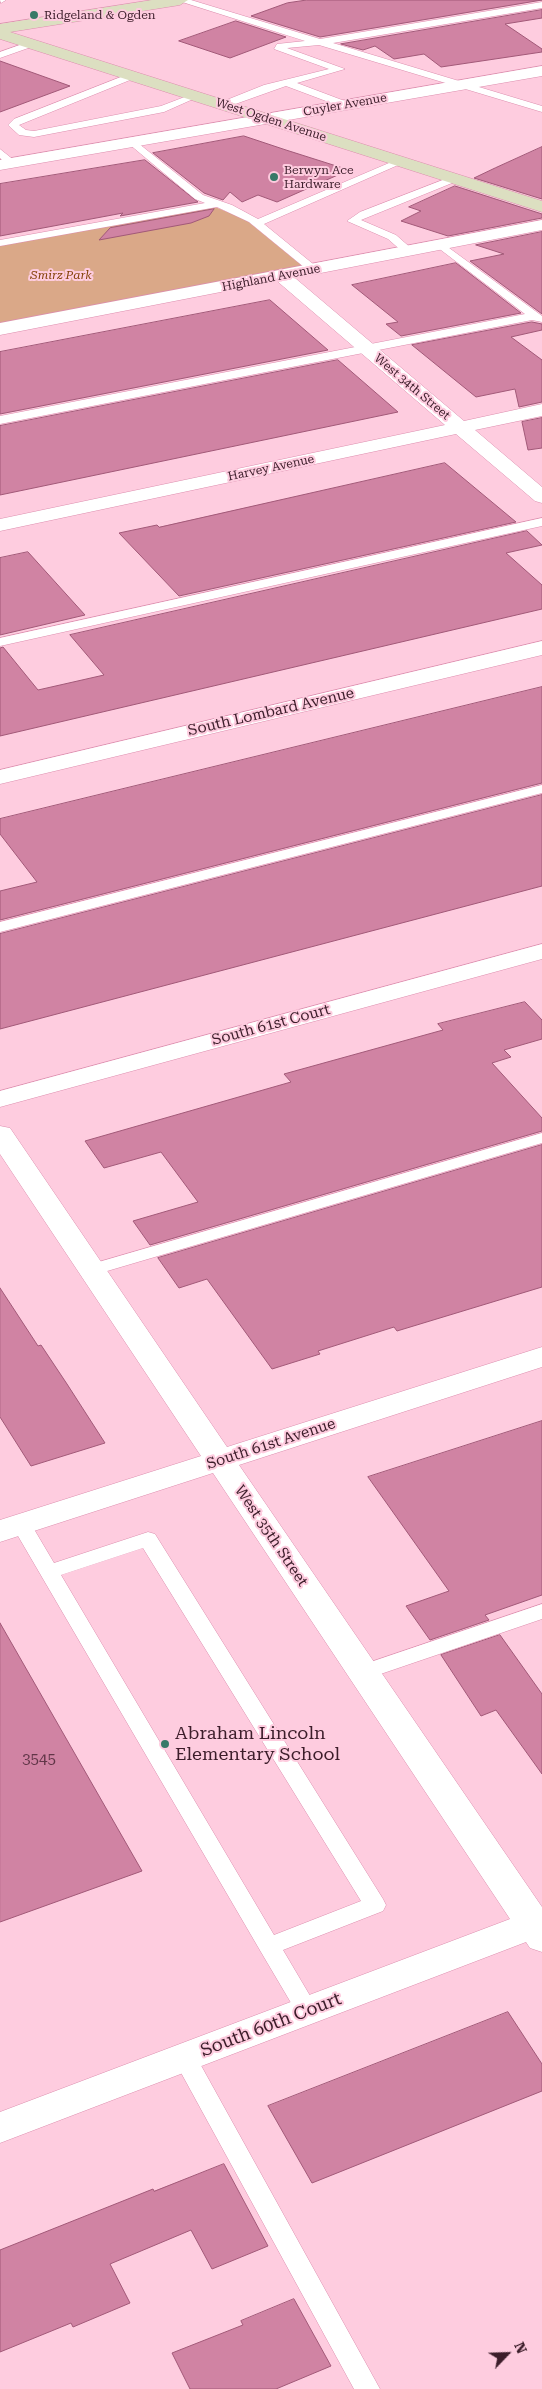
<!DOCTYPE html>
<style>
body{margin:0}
#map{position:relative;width:542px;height:2389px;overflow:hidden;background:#feccdf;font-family:"Roboto Serif",serif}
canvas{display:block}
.north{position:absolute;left:482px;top:2329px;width:50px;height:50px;-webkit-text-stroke:4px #feccdf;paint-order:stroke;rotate:66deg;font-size:14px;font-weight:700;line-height:20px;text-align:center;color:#3c1d2a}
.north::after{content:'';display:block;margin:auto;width:18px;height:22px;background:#3c1d2a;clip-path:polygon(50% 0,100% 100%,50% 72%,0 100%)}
</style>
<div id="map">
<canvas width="542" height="2389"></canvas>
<div class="north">N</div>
</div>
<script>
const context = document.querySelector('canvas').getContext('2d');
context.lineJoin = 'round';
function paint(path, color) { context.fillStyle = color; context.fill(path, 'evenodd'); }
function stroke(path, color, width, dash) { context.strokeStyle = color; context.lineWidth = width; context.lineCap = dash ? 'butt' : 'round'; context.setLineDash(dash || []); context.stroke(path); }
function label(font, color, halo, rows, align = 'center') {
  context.font = font + ' "Roboto Serif",serif'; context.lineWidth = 4; context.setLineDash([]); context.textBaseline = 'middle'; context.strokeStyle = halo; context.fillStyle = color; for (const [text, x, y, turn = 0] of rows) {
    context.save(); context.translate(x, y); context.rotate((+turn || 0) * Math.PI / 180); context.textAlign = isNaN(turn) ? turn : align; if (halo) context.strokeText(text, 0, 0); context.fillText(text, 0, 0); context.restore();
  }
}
paint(new Path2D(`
 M215 207 245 219 305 268 0 326V246Z`), '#daa888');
const building = new Path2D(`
 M307 0H542L320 37 251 16 287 3Z
 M542 10V18L505 24 542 49V52L441 67 424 54 394 59 375 46 363 50 341 44Z
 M236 21 286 37 230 58 179 41Z
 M0 61 70 86 0 112Z
 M244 136 286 150 349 170 277 202 258 195 242 202 230 192 223 200 204 193 153 153Z
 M542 147V199L474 178 495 168Z
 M145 160 198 202 120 216 123 213 0 236V184Z
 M455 186 542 214V218L448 236 401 221 421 211 409 207Z
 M214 209 209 216 191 223 99 240 110 228Z
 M542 232V314L470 261 504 254 476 245Z
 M456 263 521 313 401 336 386 324 398 322 352 285Z
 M270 300 328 350 0 414V352Z
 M532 322 542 324V330L511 337 542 360V402L519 407 515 389 476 397 412 345Z
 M338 360 398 412 0 495V426Z
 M542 418V448L528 450 522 422Z
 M445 463 516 522 179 596 119 533 157 525 159 527Z
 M527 531 542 545 506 553 542 585V609L0 736V648L3 647 38 690 104 675 70 635Z
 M28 552 85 615 0 635V558Z
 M542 687V783L0 920V891L37 882 0 834V819Z
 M542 795V886L0 1029V934Z
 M525 1002 542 1020V1039L504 1050 511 1057 492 1063 542 1118V1131L150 1245 133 1221 198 1202 161 1152 104 1168 85 1141 291 1082 284 1074 443 1030 438 1024Z
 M542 1145V1287L397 1331 394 1327 318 1351 320 1354 272 1369 207 1279 179 1288 158 1258Z
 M0 1288 38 1346 41 1345 67 1384 105 1443 31 1466 0 1417Z
 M542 1421V1595L485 1615 489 1620 430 1640 406 1606 449 1591 368 1477Z
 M0 1623 142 1871 0 1922Z
 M500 1635 542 1694V1774L496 1710 481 1716 441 1655Z
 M508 2012 542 2064V2091L312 2183 268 2106Z
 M224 2164 268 2246 212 2269 191 2230 110 2264 130 2303 73 2327 71 2323 0 2352V2250L153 2189 154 2191Z
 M294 2299 331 2366 276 2389H190L172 2353 243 2325 241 2321Z`);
paint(building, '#d083a3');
stroke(building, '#a25978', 1);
const lane = new Path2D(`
 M0 0H6L1 3Z
 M176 0H191L320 39 542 2V8L333 43 542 106V112L319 45 287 48 345 69 297 83 350 103V107H342L286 86 227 107H219V103L264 85 329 69 274 49 277 44 305 41Z
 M31 41 34 42V46L0 58V52Z
 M131 73 135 74V78L19 125 26 130 34 131 161 106 195 93 200 96 164 112 34 137 19 135 8 125 14 119Z
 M133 139 203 195 232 205 258 219 396 160H404L405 162 264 224 318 268 320 270 314 273 310 272 249 222 217 207 0 246V240L205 203 195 199 129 144V140Z
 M0 149 15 161V165H7L0 158Z
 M453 176 457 177V181L361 220 396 235 412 249V253H404L388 239 347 221 360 212Z
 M441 242 542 316V322L532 320 0 424V416L525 314 437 247 435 245Z
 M542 518V526L0 646V638Z
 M542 785V793L0 932V922Z
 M542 1133V1143L97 1274H85L82 1270 85 1266Z
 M21 1517 28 1519 54 1563 148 1532 155 1534 383 1899 386 1905 383 1911 283 1950 319 2011 316 2018 308 2020 300 2018 261 1952 11 1524 14 1519ZM143 1548 361 1901 274 1935 61 1575Z
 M542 1604V1619L363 1680 356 1677 353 1672 356 1667Z
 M185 2049 193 2051 380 2389H354L173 2058 177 2051Z`);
const street = new Path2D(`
 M542 66V76L0 170V160Z
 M542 220V230L295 278 464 421 542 404V416L475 430 542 487V503L535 501 456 434 0 531V519L445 425 277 281 0 335V323Z
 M542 641V655L0 784V770Z
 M542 944V959L0 1107V1091Z
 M0 1126 10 1128 227 1447 542 1347V1367L239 1465 542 1907V1952L530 1948 526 1942 0 2143V2112L510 1919 213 1473 0 1542V1520L201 1456 0 1154Z`);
const secondary = new Path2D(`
 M152 0H188L180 5 10 32 542 201V212L0 39V24Z`);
stroke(lane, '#dc8eae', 1);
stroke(street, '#dc8eae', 1);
stroke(secondary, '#dc8eae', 1);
paint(lane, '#fff');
paint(street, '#fff');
paint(secondary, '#dcdfc1');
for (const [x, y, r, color] of [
 [34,15,5,"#387968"],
 [274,177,5,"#387968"],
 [165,1744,5,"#387968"]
]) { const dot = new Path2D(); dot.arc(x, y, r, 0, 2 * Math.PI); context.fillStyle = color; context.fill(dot); stroke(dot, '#feccdf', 2); }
label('12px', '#3c1d2a', '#feccdf', [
 ["Ridgeland & Ogden",44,15],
 ["Berwyn Ace",284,170],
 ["Hardware",284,184]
], 'left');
label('12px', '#3c1d2a', '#feccdf', [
 ["Cuyler Avenue",345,105,-10],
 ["West Ogden Avenue",271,120,18],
 ["Highland Avenue",271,278,-11],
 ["West 34th Street",412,387,40],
 ["Harvey Avenue",271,468,-12]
]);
label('italic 12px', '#844208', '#feccdf', [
 ["Smirz Park",61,275]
]);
label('15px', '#3c1d2a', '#feccdf', [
 ["South Lombard Avenue",271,712,-13],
 ["South 61st Court",271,1025,-15],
 ["South 61st Avenue",271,1444,-18],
 ["West 35th Street",271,1536,56]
]);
label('15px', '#613648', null, [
 ["3545",39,1760]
]);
label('18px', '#3c1d2a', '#feccdf', [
 ["Abraham Lincoln",175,1734],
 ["Elementary School",175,1755]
], 'left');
label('18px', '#3c1d2a', '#feccdf', [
 ["South 60th Court",271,2025,-21]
]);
</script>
